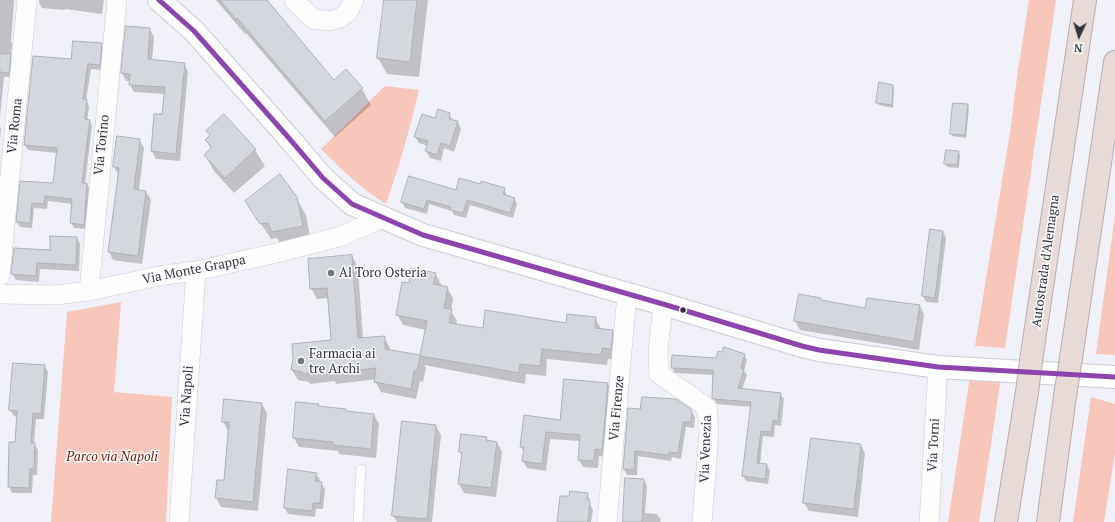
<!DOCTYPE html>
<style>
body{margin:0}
#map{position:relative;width:1115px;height:522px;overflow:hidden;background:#f0f1f8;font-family:"PT Serif",serif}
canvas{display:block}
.north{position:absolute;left:1059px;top:16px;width:40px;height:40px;-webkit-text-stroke:3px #fcfcfc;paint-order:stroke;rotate:184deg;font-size:11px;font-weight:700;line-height:16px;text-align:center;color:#313440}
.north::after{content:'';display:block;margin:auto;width:14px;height:18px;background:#313440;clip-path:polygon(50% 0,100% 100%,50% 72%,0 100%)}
</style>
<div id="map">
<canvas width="1115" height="522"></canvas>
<div class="north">N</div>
</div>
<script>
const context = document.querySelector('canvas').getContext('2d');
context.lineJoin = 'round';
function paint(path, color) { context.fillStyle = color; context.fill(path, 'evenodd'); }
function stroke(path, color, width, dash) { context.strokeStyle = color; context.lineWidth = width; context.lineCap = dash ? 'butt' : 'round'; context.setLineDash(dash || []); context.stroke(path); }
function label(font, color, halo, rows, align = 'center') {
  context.font = font + ' "PT Serif",serif'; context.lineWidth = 3; context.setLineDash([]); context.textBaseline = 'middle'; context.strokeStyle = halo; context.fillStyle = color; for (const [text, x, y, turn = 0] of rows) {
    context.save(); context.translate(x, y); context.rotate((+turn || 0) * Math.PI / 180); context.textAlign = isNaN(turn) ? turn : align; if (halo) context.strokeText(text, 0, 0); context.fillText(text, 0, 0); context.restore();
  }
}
paint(new Path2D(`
 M1029 0H1056L1005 348 975 346 1011 126 1017 77Z
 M385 86 419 90C410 129 399 167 386 204 361 189 342 170 321 149Z
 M1115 215V355L1096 354Z
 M121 302 114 392 172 397 166 522H51L67 312Z
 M970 376 1001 378 979 522H948Z
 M1091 397 1115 404V453L1104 522H1073Z`), '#f8c6bb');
paint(new Path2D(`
 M0 0H14L11 42 12 43 11 57 13 61 11 77H4L0 117Z
 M39 0H104L102 14 65 9V10L42 8 39 3Z
 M216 0H264L334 81 362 89 371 105 335 137 246 33 245 34Z
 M385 0H428L419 77 387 74 378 58Z
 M126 27 150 29 154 37 152 61 184 64 188 71 180 161 156 159 152 151 155 115H163L165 94 134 92 130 85 131 81H126L122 73Z
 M101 44 104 50 102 70 91 69 86 100 89 106 87 121H90L92 126 85 184H87L90 189 87 229 74 228 71 223 72 204 48 201 47 209 34 208 32 228 20 227 17 222 21 182 54 185 57 153 28 150 25 145 72 60Z
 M893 86 894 89 893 108 879 105 877 103Z
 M967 105 969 108 966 138 952 136 951 133Z
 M449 114 453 121 458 122 461 129 454 152 444 148 441 161 430 158 426 151 428 146 419 143 415 137 436 119Z
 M224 116 255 150 265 166 234 193 214 171 205 155 211 149 206 140 210 136 207 131Z
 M0 127 1 129 0 140Z
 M118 137 139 140 144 148 139 191 146 192 151 200 142 264 113 260 109 252 119 176 114 167Z
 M958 152 960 155 959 168 947 167 945 164Z
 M504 189 507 196 514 198 517 204 513 218 470 205 466 218 454 215 452 211 429 204 427 214 405 208 402 202 456 191Z
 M296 198 306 215 311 242 282 248 277 238 271 239 246 201Z
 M943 232 946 238 938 303 926 302 923 296Z
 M77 238 80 244 79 271 40 269 39 282 16 280 12 274Z
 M352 256 358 267 363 339 384 337 390 348V350L421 356 426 330 403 325 397 314 410 284 435 273 441 284V287L447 288 453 298 451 311 457 321 456 325 483 329 567 324 595 318 601 329 612 331 618 341 617 360 608 359 607 365 547 359 546 376 526 374 525 384 424 365 426 368 423 382 420 381 416 399 381 392 375 381 376 379 336 384 335 381 310 384 309 382 298 380 292 370 332 341 329 298 317 299 311 288Z
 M799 295 820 298 822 302 866 309 920 306 924 314 919 350 800 330 795 321Z
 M744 354 747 360 744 371 747 375 742 389 780 394 784 399 781 426 775 425 774 437 763 436 760 464 766 465 770 470 768 484 746 481 743 476 752 407 717 404 713 398 714 375 675 373 672 368Z
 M14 364 44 366 48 372 44 419H36L34 444 38 450 37 475H33L32 493H12L9 486 16 443 17 417 14 416 10 410Z
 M608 384 612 391 606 457 599 456 598 468 583 467 579 460 580 441 550 439 546 471 527 468 523 461 524 452 521 447 561 422Z
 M262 404 267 413 258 511 221 507 216 498 218 481H225L230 431H228L223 421Z
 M318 405 319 407 374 415 379 424 376 458 339 454 338 451 299 447 294 438Z
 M641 411H691L695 417 694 428 686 427 681 459 672 457 671 461 638 456 637 475H627L624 469Z
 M436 426 441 435 432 522H397L393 515Z
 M486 438 488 441 497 442 502 452 496 497 464 493 459 484 463 457 460 452Z
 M861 445 865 453 858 517 809 511 804 503Z
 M289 470 316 474 320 480 319 482 321 483 325 489 323 509H316L315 517 288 514 285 508Z
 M644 480 647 486 645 513 657 514 661 520 660 522H624Z
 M587 494 590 500V505L593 510 591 522H558Z`), '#0003');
const building = new Path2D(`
 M220 0H267L334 80 346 69 363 88 325 121 237 18 236 19Z
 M384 0H417L410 62 377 58Z
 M126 26 150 28 148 59 185 63 176 154 151 151 154 114H162L165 87 129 85 130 74 121 73Z
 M73 41 102 43 100 65 88 64 83 99H87L85 119 90 120 82 183H87L84 225 70 223 72 199 45 196 44 204 32 203 30 223 16 222 20 181 53 183 57 148 24 145 33 56 71 59Z
 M0 54H11L9 73 0 72Z
 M879 82 893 85 892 105 876 103Z
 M953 103 968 104 965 135 950 134Z
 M438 109 450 113 449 119 458 121 450 146 441 143 437 155 425 151 428 141 414 137 422 114 435 118Z
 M224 114 256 149 225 178 204 155 212 147 205 140 210 135 206 131Z
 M117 136 140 139 134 189 146 191 138 256 108 252 119 168 113 167Z
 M946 150 959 151 957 165 944 164Z
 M280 174 297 197 303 226 272 232 268 223 260 224 245 201Z
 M409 176 456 190 459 178 481 184V181L505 188 503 194 515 198 510 213 467 200 463 213 450 210 451 207 427 200 424 209 401 202Z
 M930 229 943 231 935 298 922 296Z
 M50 236 77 237 76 265 37 263 36 276 11 274 14 248 50 250Z
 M352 255 358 338 385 336V349L420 355 427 321 396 315 402 282 409 283 412 268 436 273 433 284 448 287 444 308 452 309 449 323 483 328 485 310 566 323 567 314 596 317 595 328 613 330 611 349 602 348 601 355 542 349 540 366 520 364 519 373 487 367 420 356 417 371H414L411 389 374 382 376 368 329 373V371L303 374 302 372 291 370 293 359 292 344 331 340 327 288 310 289 308 259Z
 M799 294 821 298V300L865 308 867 298 920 305 914 342 794 321Z
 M724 347 745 354 741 368 744 369 738 388 781 393 778 421 773 420 771 432 761 431 757 463 767 464 765 479 742 476 751 402 713 399 712 398 713 370 671 368 672 355 716 358 718 351 722 352Z
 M13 363 45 365 41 414 33 413 31 443H35L34 469H30L29 488 8 487 9 442H15L17 411 9 410Z
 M564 379 608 383 602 450 595 449 594 461 578 460 580 435 546 432 542 464 522 461 524 447H520L524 415 560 420Z
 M642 397 676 399 692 410 691 422H683L678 453 669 452 668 455 635 451 634 470 623 469 628 408 640 409Z
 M224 399 262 403 253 502 215 498 217 480H224L229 422H222Z
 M296 402 319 404 318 406 346 409V411L374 414 371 449 333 445V442L293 438Z
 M402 421 436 425 427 519 392 516Z
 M461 434 487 437 486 440 497 442 491 488 458 484 462 453 459 452Z
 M811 438 861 444 854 509 803 503Z
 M288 469 317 473 315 481 322 482 320 503H313L312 511 284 508Z
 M625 478 644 479 642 522H623Z
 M570 491 588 493 587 499 590 502 588 522H557L560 496H569Z`);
paint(building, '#d5d7df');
stroke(building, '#afb1b9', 1);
const lane = new Path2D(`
 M358 522 361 469`);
const street = new Path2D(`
 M294 0 313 19 330 21 340 18 348 12 354 0
 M0 276 27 0
 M89 291 117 0
 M0 294 56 295 89 291 164 275 196 271 281 252 342 236 382 218
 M663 304 658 352 659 374C675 386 692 395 707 408L709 432 702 522
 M179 522 196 271
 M607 522 627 294
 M929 522 938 367`);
const secondary = new Path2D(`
 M159 0 194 31 288 137 323 178 352 204 423 235 663 304 802 346 819 350 938 367 1115 377`);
const highway = new Path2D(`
 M1032 354 1085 0
 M1071 358 1115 62
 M1006 522 1027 392
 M1048 522 1065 396`);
stroke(lane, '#cbccd5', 10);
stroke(street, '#cbccd5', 20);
stroke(secondary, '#cbccd5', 24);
stroke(highway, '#bcadae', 24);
stroke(lane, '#fdfdfe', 9);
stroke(street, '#fdfdfe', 19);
stroke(secondary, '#fdfdfe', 22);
stroke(highway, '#e8dad7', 22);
const highwayBridge = new Path2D(`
 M1027 392 1032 354
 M1065 396 1071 358`);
stroke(highwayBridge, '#bcadae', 24, []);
stroke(highwayBridge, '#e8dad7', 22);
stroke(new Path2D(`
 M159 0 194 31 288 137 323 178 352 204 423 235 663 304 802 346 819 350 938 367 1115 377`), '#8e44ad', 5);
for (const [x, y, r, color] of [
 [331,273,4,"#747680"],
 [683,310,3.5,"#313440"],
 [301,361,4,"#747680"]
]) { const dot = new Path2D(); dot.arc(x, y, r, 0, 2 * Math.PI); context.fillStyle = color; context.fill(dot); stroke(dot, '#fcfcfc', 1.5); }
label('13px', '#313440', '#fcfcfc', [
 ["Via Roma",15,126,-84],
 ["Via Torino",102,145,-84],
 ["Autostrada d'Alemagna",1046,261,-82],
 ["Via Monte Grappa",194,270,-11],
 ["Via Napoli",187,396,-86],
 ["Via Firenze",617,408,-85],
 ["Via Torni",934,445,-87],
 ["Via Venezia",706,449,-88]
]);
label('13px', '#313440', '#fcfcfc', [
 ["Al Toro Osteria",339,273],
 ["Farmacia ai",309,354],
 ["tre Archi",309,369]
], 'left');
label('italic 13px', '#691800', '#fcfcfc', [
 ["Parco via Napoli",112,457]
]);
</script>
